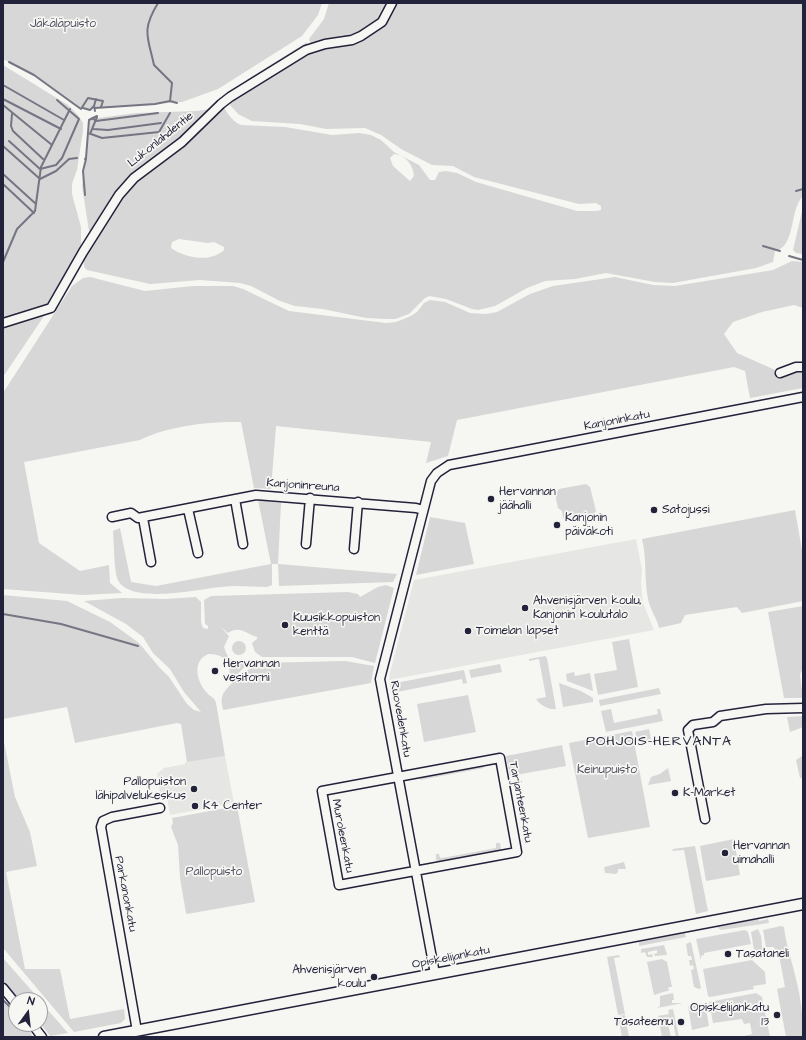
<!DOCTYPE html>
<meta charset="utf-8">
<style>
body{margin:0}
#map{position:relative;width:806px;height:1040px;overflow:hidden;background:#f6f6f2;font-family:"Architects Daughter",sans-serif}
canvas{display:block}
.frame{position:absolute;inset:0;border:4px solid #22223b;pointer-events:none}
.north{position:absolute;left:8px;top:992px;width:40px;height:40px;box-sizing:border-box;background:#f6f6f2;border:1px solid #a1a1a9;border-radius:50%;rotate:15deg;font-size:11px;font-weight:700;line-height:16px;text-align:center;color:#22223b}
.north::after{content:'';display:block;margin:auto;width:14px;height:18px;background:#22223b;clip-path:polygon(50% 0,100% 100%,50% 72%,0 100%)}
</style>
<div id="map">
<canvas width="806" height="1040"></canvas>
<div class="frame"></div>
<div class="north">N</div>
</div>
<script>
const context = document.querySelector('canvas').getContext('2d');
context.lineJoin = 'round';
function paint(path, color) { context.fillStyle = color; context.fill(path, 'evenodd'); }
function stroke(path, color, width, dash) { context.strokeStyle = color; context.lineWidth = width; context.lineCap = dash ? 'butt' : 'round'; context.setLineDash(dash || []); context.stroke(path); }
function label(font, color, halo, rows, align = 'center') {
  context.font = font + ' "Architects Daughter",sans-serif'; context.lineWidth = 3.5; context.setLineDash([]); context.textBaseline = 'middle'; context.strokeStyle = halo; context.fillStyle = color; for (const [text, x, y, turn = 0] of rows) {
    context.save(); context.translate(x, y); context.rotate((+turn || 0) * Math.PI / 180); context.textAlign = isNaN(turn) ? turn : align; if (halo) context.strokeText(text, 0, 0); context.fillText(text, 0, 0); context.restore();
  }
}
paint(new Path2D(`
 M636 539 642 570 641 583 643 603 654 630 389 680 390 673 414 580Z
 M225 756 234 803 170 815 167 798 161 799 157 774 164 768 185 764V762Z`), '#e6e6e4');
paint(new Path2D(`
 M3 3H322L318 15 302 36 218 89 182 102 85 109 80 108 31 73 3 59Z
 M329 3H389L380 19 357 37 311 45 309 39 324 19Z
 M396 3H803V196C789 210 796 247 775 251L773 262 756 268 673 283 655 282 606 273 575 279 545 281 527 288 495 306 478 310 472 309 446 299 429 296 425 298 409 314 395 319H386L366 318 323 309 295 306 280 301 251 286 240 283 200 280 150 284 87 270 84 267V260L93 243 128 187 221 108 225 109C228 115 235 123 241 125L285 127 332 135 359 133 371 135 381 140 394 152 419 165 430 180H435L439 172 446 171 457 173 476 182 577 211H596L601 210V206L596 203 579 204 474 177 453 166 432 165 401 149 381 135 365 128 326 129 300 124 252 121 238 114 230 105 232 100 304 53 362 39 372 34 385 23ZM394 154C406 155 413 165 414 176L410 181 393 166 390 158ZM179 239 208 243 214 242 224 247V250C210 263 185 258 171 248L172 242Z
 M307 42V46L221 101 248 79Z
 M3 65 68 105 78 115 83 123V131L77 170 72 184V194L81 227V245L78 254 49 304 3 318Z
 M211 109 190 133 129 179 93 230 89 231 82 186 90 119 136 113 196 111Z
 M803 207V254L796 253 793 250Z
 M792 261 803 262V308L794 305 762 312 733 322 724 334 737 353 784 374 803 371V388L750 398 745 371 734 367 457 420 448 456 426 463 431 442 276 426 271 489 254 488 241 422C212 421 166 426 140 440L24 462 39 543 80 571 109 565 110 583 122 593 83 595 3 589V393L72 286 83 278 90 277 145 291 193 286H233L243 289 289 311 386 323 396 322 411 316 417 312 424 303 430 300 445 302 470 313 486 314 497 312 530 294 553 286 615 277 653 285 675 286 773 270Z
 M40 315 44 316 3 377V326Z
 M586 484 590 487 596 511 593 515 589 517 584 514 572 516 573 519 567 521 563 518 562 511 558 508 555 494 559 489Z
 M258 500 281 503 278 564 397 574 393 582 279 586 278 564H272V585L267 587C252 587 236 585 221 587 199 589 130 605 118 580 114 573 114 542 113 531L120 528 131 582 156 586 271 564Z
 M795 510 803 556V601L742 613 737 607 685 615 681 623 659 628C657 618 650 610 648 599 644 579 647 559 642 539Z
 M430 517 465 523 474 564 416 575Z
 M386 585 394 588 375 663 352 657H262L255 652 252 643 257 639V637C246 634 240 625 228 633L221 627 229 636 224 647C230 666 236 657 248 664L231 680H227C235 665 224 653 208 654 191 662 197 683 208 694 211 697 215 698 216 703 219 720 222 738 225 756L187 762 181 724 177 723 75 743 67 707 3 719V595L67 601 110 622 139 643 159 667 169 677 187 704 194 710 201 712 184 692 170 669 153 653 143 637 126 624 84 601 122 598 166 599 196 597 201 602V622L203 628 208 629V626L205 624 204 600 211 596 348 592 358 594 360 597 378 587Z
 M803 606V667L800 675 803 698H784L768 612Z
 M629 639 638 687 598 695 594 674 617 670 612 642Z
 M232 648a7 7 0 1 1 14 0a7 7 0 1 1-14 0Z
 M545 656 547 658 556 709C548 710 540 705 536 699L546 697 539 659 529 661V659Z
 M345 661 374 666 371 683 223 710C222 706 221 701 222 697 225 686 249 668 259 663Z
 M500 664 502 672 471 678 469 670Z
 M464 670 467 683 463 684 462 679 392 693 390 684Z
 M574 672 575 676 590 673 593 691 567 681 566 674Z
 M559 683 581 691 593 698V702L563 707Z
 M659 688 661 694 600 706 599 700Z
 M468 695 476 732 424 742 417 704Z
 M611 709 614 723 658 714 657 709H660L663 721 606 732 601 711Z
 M803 716V727L790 732 787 717Z
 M649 729 651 739 638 742 635 732Z
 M632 731 650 827 588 838 569 743Z
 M3 737 15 797 30 832 37 866 6 872 25 969H60L70 1019 124 1009 125 1019 121 1023 74 1032 3 948Z
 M562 745 566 766 510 776 506 756Z
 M802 756 803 778H800L796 760Z
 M482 765 484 768 420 780 422 776Z
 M668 768 671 781 648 785 651 777 660 774Z
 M237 806 255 902 187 914 186 913 180 878 178 845 171 827 173 823 172 818Z
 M734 839 740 875 706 881 700 846Z
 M496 843H500L501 850 499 851 440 862 436 860V854H439L440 858 448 857 496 848Z
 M695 846 708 911 696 914 684 850 672 851 673 849Z
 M624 862 626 869H618V872L616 874 605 873 604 867Z
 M758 919 759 921 768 919 769 923 721 930 717 927Z
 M781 926 784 927C786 945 792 961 796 979 801 998 803 1017 803 1037H786L777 989 785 987 778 950H775L774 947H766L763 930Z
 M758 929 761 936 763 956 761 958 755 956 751 932Z
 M745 930 748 932 751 944 704 953V955L701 956V961L696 939Z
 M685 933 686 937 639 946V942Z
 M691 942 701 988 699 989 694 987 691 970 694 969 693 965 690 966 689 960H692L691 956H688L686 944Z
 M664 945 667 955 655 956 654 954 657 953V950L648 952V955L652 954 653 957H647L645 952 641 953V949Z
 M619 955 620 957 614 958 625 1014 618 1015 607 957Z
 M3 958 40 1000H20L3 983Z
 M662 959 667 962 672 987H669L668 989 670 990 654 995 647 962Z
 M752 960 765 972 766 984 753 986 754 989 710 997 708 996 703 969Z
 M673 993 674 1000H672V1003H683L657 1008 660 1006V996Z
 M756 993 762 997 770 1037H740L752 1034 750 1023 744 1024 742 1019 713 1023 709 1002Z
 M3 1000 16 1013V1024H26L33 1037H3Z
 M40 1001 68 1033 50 1036 40 1023Z
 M705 1003 709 1026 692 1030 688 1006Z
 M673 1009 679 1037H676L673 1023 668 1024 671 1037H662L658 1016 669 1014 668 1010Z
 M625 1015 629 1037H622L618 1016Z`), '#d7d7d7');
stroke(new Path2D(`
 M9 62 34 75 74 104
 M3 85 64 120
 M3 99 61 129
 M170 101 177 103
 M74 104 81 109 88 98 103 101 101 107
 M3 105 52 145
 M83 108 90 110 94 106
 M95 108 155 104 170 101 172 83 154 65C148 37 141 31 158 3
 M95 111 94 106 96 99
 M12 114 11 126 13 131 43 159
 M92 118 96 121 158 113
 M93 129 108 130 161 123
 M90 134 97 117
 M91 134 102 138 159 132 170 113
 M9 141 40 169 56 165 62 158 79 119 57 100
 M3 146 40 179 56 171 69 159 77 158
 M85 159 86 158 89 120 97 116
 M3 174 36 204
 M3 184 34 213
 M796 191 803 189
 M85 195 83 171 86 159
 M763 246 780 251
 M789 256 803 260
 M3 262 17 229 35 211 41 167 70 109
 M3 614 61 624 138 646
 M3 1000 16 1013`), '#757583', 2);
const minor = new Path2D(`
 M3 323 51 308 83 252 119 195 134 178 182 142 221 104 230 97 306 50 325 44 352 40 361 36 382 22 392 3
 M780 373 796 367H803
 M235 499 243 544
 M188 509 198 553
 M112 517 131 513 138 518 256 495 416 508 423 510
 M143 518 151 562
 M306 544 310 498
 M354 549 358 502
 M500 758 517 852 339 885 322 791Z
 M705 819 688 730 693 725 713 722 720 716 766 709 803 708
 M435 974 380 679 431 481 437 473 449 465 803 397
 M3 988 16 1004
 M32 1024 42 1037
 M137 1031 101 827 103 821 112 817 160 808`);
const major = new Path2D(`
 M104 1037 803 904`);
stroke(minor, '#22223b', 11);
stroke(major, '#22223b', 13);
stroke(minor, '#f6f6f2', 8);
stroke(major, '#f6f6f2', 10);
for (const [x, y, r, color] of [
 [491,499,4,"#22223b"],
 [654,510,4,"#22223b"],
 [557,525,4,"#22223b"],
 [525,608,4,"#22223b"],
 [285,625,4,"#22223b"],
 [468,631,4,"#22223b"],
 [215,671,4,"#22223b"],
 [194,789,4,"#22223b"],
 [675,793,4,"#22223b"],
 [195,806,4,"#22223b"],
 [725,853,4,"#22223b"],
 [728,954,4,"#22223b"],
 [374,977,4,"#22223b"],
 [777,1015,4,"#22223b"],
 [681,1022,4,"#22223b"]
]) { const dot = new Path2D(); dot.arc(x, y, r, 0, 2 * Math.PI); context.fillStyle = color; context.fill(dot); stroke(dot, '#f6f6f2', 1.5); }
label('12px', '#4f4f62', '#f6f6f2', [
 ["Jäkäläpuisto",63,24],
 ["Keinupuisto",607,770],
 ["Pallopuisto",214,872]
]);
label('12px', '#22223b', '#f6f6f2', [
 ["Lukonlahdentie",161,140,-39],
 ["Kanjoninkatu",617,421,-11],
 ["Kanjoninreuna",303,486,4],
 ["Ruovedenkatu",400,719,80],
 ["Tarjanteenkatu",520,802,79],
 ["Muroleenkatu",342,836,79],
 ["Parkanonkatu",125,894,79],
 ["Opiskelijankatu",451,958,-11]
]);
label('12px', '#22223b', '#f6f6f2', [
 ["Hervannan",499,492],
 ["jäähalli",499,506],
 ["Satojussi",662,510],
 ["Kanjonin",565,518],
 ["päiväkoti",565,532],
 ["Ahvenisjärven koulu,",533,601],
 ["Kanjonin koulutalo",533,615],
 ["Kuusikkopuiston",293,618],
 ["kenttä",293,632],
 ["Toimelan lapset",476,631],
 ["Hervannan",223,664],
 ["vesitorni",223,678],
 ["Pallopuiston",186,782,"right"],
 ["lähipalvelukeskus",186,796,"right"],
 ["K-Market",683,793],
 ["K4 Center",203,806],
 ["Hervannan",733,846],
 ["uimahalli",733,860],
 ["Tasataneli",736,954],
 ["Ahvenisjärven",366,970,"right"],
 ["koulu",366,984,"right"],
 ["Opiskelijankatu",769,1008,"right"],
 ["13",769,1022,"right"],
 ["Tasateemu",673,1022,"right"]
], 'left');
context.letterSpacing = '1px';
label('14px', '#22223b', '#f6f6f2', [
 ["POHJOIS-HERVANTA",659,742]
]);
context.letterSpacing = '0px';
</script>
